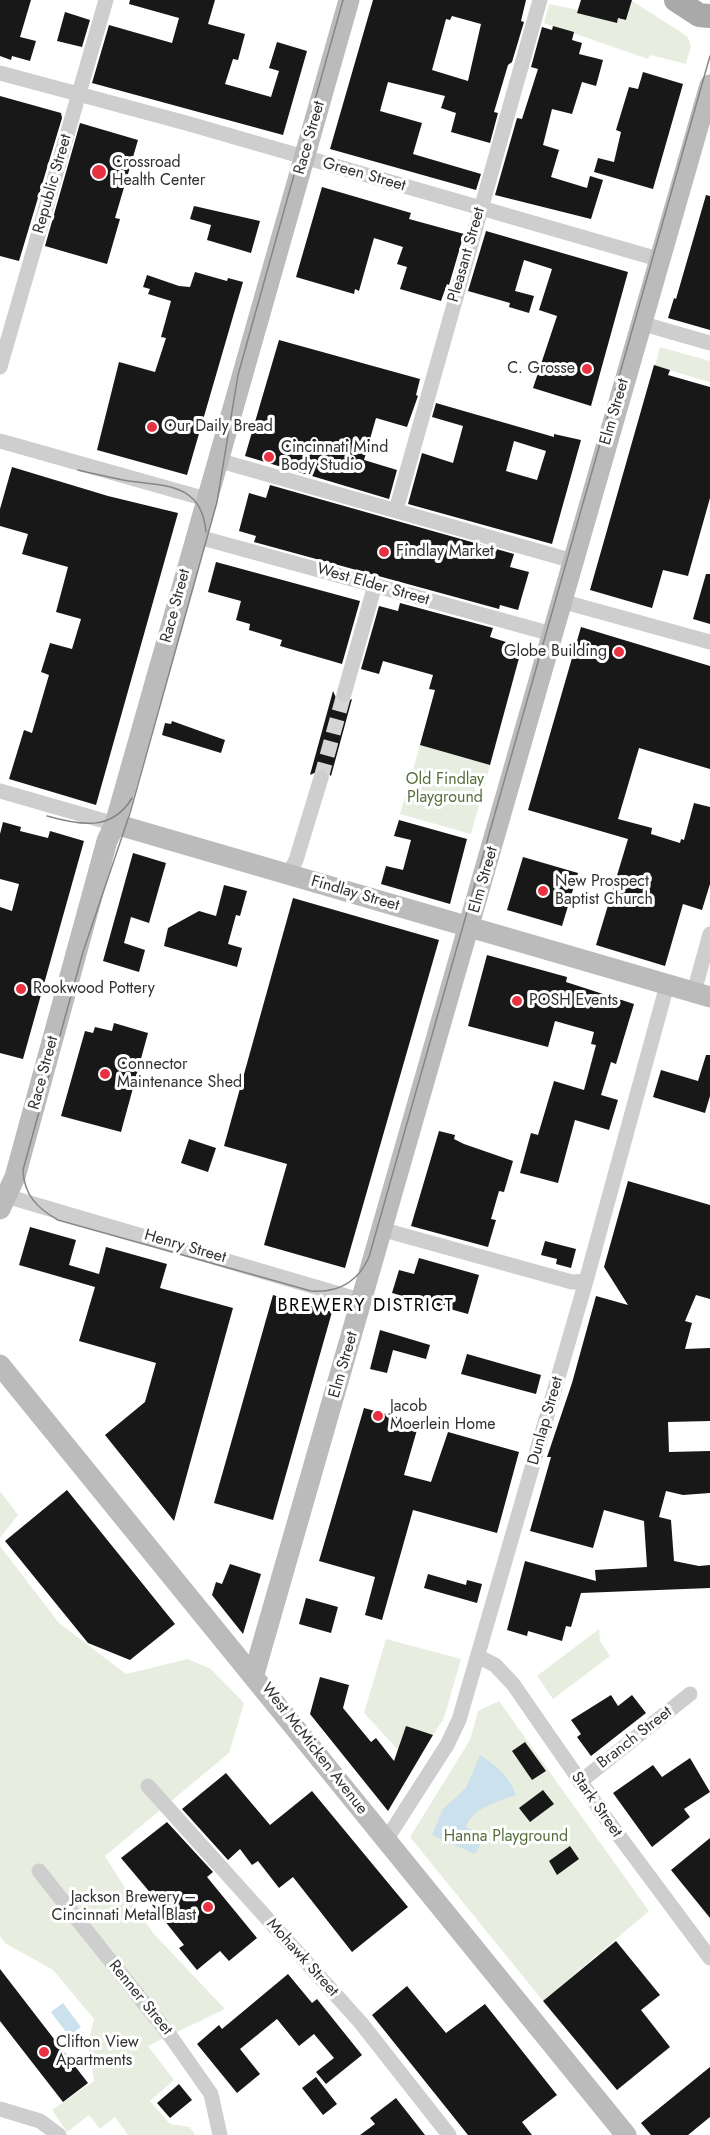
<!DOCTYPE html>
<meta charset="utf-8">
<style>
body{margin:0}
canvas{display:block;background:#fff}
</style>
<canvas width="710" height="2135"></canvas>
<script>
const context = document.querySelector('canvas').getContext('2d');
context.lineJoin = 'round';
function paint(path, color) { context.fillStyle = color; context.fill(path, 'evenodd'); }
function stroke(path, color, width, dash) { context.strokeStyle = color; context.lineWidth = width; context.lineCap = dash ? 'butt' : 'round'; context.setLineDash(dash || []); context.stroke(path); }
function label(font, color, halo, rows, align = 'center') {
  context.font = font + ' Jost,sans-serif'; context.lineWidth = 6; context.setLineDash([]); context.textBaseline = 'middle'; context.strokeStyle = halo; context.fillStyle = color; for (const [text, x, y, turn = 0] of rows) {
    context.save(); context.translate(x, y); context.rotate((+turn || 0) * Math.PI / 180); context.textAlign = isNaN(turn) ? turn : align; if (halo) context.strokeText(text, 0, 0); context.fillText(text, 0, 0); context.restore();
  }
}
paint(new Path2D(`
 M632 1 687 36 691 46 686 64 650 55 648 59 544 23 549 4 578 10V12L616 23 618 18 627 20Z
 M660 347 710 361V382L655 366Z
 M420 745 490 765 471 834 400 814Z
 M0 1491 18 1515 0 1538Z
 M0 1546 59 1623 126 1674 188 1659 211 1669 244 1703 229 1753 105 1856 153 1933 225 2009 148 2046 174 2080 150 2101 170 2124 190 2127 195 2135H128L115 2117 100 2129 89 2115 67 2132 52 2110 94 2081 88 2044 94 2019 53 1970 5 1943 0 1936Z
 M599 1629 600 1641 610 1656 553 1699 537 1676Z
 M386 1639 461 1659 444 1718 433 1735 406 1726 400 1743 407 1746 399 1751 364 1713Z
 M499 1701 649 1911 543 2001 410 1837 470 1740 478 1711Z`), '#e7eedf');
paint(new Path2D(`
 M480 1755C497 1766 509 1776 516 1795 497 1802 473 1807 466 1827L485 1836 475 1854 432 1835 443 1809 466 1788Z
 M63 2003 81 2027 69 2036 51 2012Z`), '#cbe1ed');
paint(new Path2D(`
 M0 0H31L20 37 36 41 30 61 12 56 11 60 0 56Z
 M130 0H215L208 24 245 34 238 60 233 59 225 84 271 97 279 71 269 68 277 42 307 51 283 135 92 83 109 25 172 43 179 18 129 4Z
 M373 0H526L521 21 524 22 512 62 508 65 494 112 498 113 490 143 451 132 456 113 441 108 445 96 388 82 380 111 422 123 413 154 481 174 476 190 330 149ZM452 16 481 24 468 81 432 70 446 19 450 20Z
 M581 0H632L626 20 618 18 617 23 577 13Z
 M65 12 90 20 82 47 57 41Z
 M553 26 574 32 572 40 582 43 579 54 603 60 596 86 582 82 572 114 552 109 543 145 559 150 551 177 587 188 590 176 603 180 591 219 495 195 517 118 522 119 538 69 531 67 542 27 552 30Z
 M643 72 683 84 653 189 594 172 598 158 614 162 621 132 616 130 629 87 638 89Z
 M0 96 61 113 62 118 19 261 0 256Z
 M80 123 138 140 115 218 120 219 107 264 45 246Z
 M322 187 411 213 409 219 464 234 449 285 447 284 441 301 400 289 407 267 397 264 403 247 374 238 359 291 355 289 354 294 296 277Z
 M706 195 710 196V330L668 318 674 298 676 299Z
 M194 206 260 221 251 253 207 240 211 225 190 219Z
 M486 231 628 272 591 406 533 388 557 316 539 310 552 269 524 260 515 291 534 296 529 313 509 307 510 303 468 291Z
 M195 272 227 281 228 278 243 282 187 475 97 450 119 362 155 372 166 338 161 337 171 301 148 294 150 289 143 287 147 275 179 286 190 287Z
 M279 340 420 379 416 395 418 396 407 427 376 418 364 460 397 470 389 499 245 456Z
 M654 365 670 370 668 375 710 387V498L688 576 663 570 652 608 590 590Z
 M436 403 554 437V434L581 440 552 544 408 504 422 453 453 463 463 426 432 417ZM514 441 546 451 537 480 506 471Z
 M12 467 108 496 178 513 96 805 9 779 24 730 32 733 49 675 41 672 50 643 72 649 81 619 56 612 68 567 22 554 28 534 0 526V509Z
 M270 485 514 554 510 567 529 572 518 610 500 605 499 609 254 542 256 536 239 531 249 493 266 498Z
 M216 562 360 601 342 664 280 646 282 640 249 630 250 624 236 620 241 601 208 592Z
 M706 574H710V624L693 619Z
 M400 603 493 628 490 637 522 647 490 765 420 745 435 690 429 689 433 675 383 661 379 674 361 669 379 606 398 611Z
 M581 627 710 666V769L639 748 618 819 652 828 651 834 680 843 681 839 684 840 694 803 710 807V884L702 910 683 904 665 966 596 945 628 839 528 810Z
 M333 691 337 700 341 703 352 699 331 776 323 769 310 775Z
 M172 721 225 740 221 753 162 735 165 723 171 724Z
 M399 820 467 839 450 904 381 884 386 866 403 870 411 840 394 836Z
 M3 822 21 827 20 831 48 838 50 831 84 841 23 1059 0 1053V907L12 911 19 884 0 879V834Z
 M133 853 166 863 149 923 131 917 124 943 145 950 139 972 103 961Z
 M523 857 578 873 562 926 507 910Z
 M224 885 247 891 240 916 236 915 228 944 242 948 237 967 164 946 168 928 199 911 216 916Z
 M293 898 439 940 345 1268 264 1245 287 1164 224 1146Z
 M487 955 567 977 566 982 634 1004 616 1064 611 1062 601 1095 618 1100 609 1130 575 1120 558 1183 520 1173 531 1133 538 1135 554 1081 584 1090 596 1045 591 1044 594 1032 555 1021 548 1047 468 1026Z
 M114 1023 148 1033 121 1132 61 1116 85 1031 93 1033 95 1027 112 1031Z
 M706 1055H710V1096L705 1113 653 1097 661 1070 698 1081Z
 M439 1131 455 1135 454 1139 464 1144 513 1161 504 1192 499 1191 491 1219 496 1220 488 1247 411 1226Z
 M189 1139 216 1148 208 1172 181 1163Z
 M628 1181 710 1205V1299L696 1295 685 1321 692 1323 685 1349 710 1348V1421L668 1422 669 1452 710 1451V1493L683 1495 666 1491 659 1517 671 1520 674 1561 699 1566 710 1565V1588L581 1593 571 1627 566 1626 562 1641 528 1631 527 1636 507 1630 525 1561 596 1581 595 1570 647 1567 644 1521 604 1510 593 1548 530 1531 551 1457H547L572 1383 596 1296 628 1305 604 1267Z
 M30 1227 76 1240 69 1265 99 1274 106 1247 167 1264 160 1288 233 1308 174 1521 105 1435 145 1402 156 1363 79 1341 95 1287 19 1265Z
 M545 1241 576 1249 571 1268 556 1264 557 1259 541 1255Z
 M419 1258 479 1275 468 1314 392 1293 399 1270 414 1274Z
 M273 1295 332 1312 273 1520 214 1503Z
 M380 1330 430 1345 426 1359 393 1350 387 1373 370 1369Z
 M467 1354 541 1375 536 1394 461 1374Z
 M364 1408 419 1423 404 1475 431 1482 448 1432 519 1452 497 1533 413 1510 382 1620 365 1615 375 1577 319 1561Z
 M67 1490 175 1624 130 1660 88 1643 5 1541Z
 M230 1564 261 1574 243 1634 212 1595 216 1582 222 1584Z
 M428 1574 466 1585 467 1580 482 1584 477 1603 424 1588Z
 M306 1598 338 1607 331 1633 299 1624Z
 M320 1677 349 1685 343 1708 371 1742 376 1738 394 1761 406 1726 433 1735 388 1811 310 1714Z
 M611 1695 618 1706 632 1695 646 1713 591 1756 577 1737 581 1734 571 1720Z
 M525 1742 546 1771 532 1780 512 1751Z
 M690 1758 710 1792 684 1809 690 1817 652 1847 613 1793 653 1765 662 1777Z
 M226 1773 270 1825 312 1791 408 1907 352 1952 293 1877 279 1888 258 1861 252 1865 240 1849 228 1860 182 1809Z
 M543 1790 554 1804 530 1822 519 1808Z
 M167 1822 213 1872 207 1877 257 1938 229 1961 220 1951 197 1970 179 1948 184 1945 148 1900 153 1896 121 1858Z
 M710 1838V1918L671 1870Z
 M570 1846 579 1859 557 1875 549 1861Z
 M616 1941 660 1995 641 2010 670 2047 617 2090 543 2001Z
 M0 1969 88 2083 63 2102 0 2021Z
 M288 1974 312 2003 317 1999 362 2055 326 2084 316 2072 334 2058 314 2034 299 2046 277 2019 240 2049 260 2074 237 2093 197 2044 219 2025 222 2029Z
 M407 1986 446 2033 485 2004 557 2095 522 2122 532 2135H468L372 2015Z
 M710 2067V2117L688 2135H651L641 2123Z
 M316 2077 337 2104 323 2115 302 2088Z
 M179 2084 192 2100 170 2118 157 2103Z
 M396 2098 425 2135H360L375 2124 370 2118Z`), '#181818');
stroke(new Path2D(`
 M321 778 344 694`), '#d6d6d6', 15, [15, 8]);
stroke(new Path2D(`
 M0 73 186 123 658 259
 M640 323 710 343
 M0 367 106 0
 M0 441 206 499
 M217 460 573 561
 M396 510 540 0
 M195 536 552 634
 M561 601 710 642
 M344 694 375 585
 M0 791 115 824
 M288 875 296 860 321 778
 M694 992 710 934
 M6 1196 363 1301
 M384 1230 572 1282 586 1281
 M479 1657 495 1665 513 1684 605 1817 710 1958
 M580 1782 690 1694
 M148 1786 361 2023 449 2135
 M386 1840 447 1745 459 1720 586 1281 667 985
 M39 1871 171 2037 211 2094 220 2135
 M0 2109 40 2121 59 2135`), '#cecece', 15);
stroke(new Path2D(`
 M115 824 710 997
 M0 1209 15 1177 107 841 115 824 349 0
 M0 1365C210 1621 416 1879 626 2135
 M254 1674 710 85`), '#bbb', 21);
stroke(new Path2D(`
 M676 0 699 15 710 16`), '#a9a9a9', 24);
stroke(new Path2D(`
 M343 0 238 375 217 502 130 813 83 952 23 1170C24 1195 37 1208 58 1220L311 1291C339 1293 358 1282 369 1257L710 56
 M78 470C95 474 112 478 129 481 167 486 202 484 206 532
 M47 816C79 825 112 832 132 798`), '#868686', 1.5);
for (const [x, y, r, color] of [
 [99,172,8,"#e83244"],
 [587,369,6,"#e83244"],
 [152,427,6,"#e83244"],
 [269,457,6,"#e83244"],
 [384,552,6,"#e83244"],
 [619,652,6,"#e83244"],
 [543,891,6,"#e83244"],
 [21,989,6,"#e83244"],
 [517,1001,6,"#e83244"],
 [105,1074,6,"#e83244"],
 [378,1416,6,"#e83244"],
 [208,1907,6,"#e83244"],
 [44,2052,6,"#e83244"]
]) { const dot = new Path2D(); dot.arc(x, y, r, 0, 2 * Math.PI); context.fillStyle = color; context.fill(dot); stroke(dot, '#fff', 2); }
label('16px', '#313131', '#fff', [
 ["Race Street",310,138,-74],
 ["Green Street",364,175,16],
 ["Republic Street",53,184,-74],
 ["Pleasant Street",467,255,-74],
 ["Elm Street",615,412,-74],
 ["West Elder Street",373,585,16],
 ["Race Street",176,606,-75],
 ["Elm Street",484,880,-74],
 ["Findlay Street",355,894,16],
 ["Race Street",44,1073,-75],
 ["Henry Street",185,1247,16],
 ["Elm Street",344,1365,-74],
 ["Dunlap Street",546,1421,-74],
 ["Branch Street",635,1738,-38],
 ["West McMicken Avenue",314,1749,52],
 ["Stark Street",596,1805,55],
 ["Mohawk Street",302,1958,48],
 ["Renner Street",140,1998,51]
]);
label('16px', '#313131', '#fff', [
 ["Crossroad",112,163],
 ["Health Center",112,181],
 ["C. Grosse",575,369,"right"],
 ["Our Daily Bread",164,427],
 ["Cincinnati Mind",281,448],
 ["Body Studio",281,466],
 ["Findlay Market",396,552],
 ["Globe Building",607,652,"right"],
 ["New Prospect",555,882],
 ["Baptist Church",555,900],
 ["Rookwood Pottery",33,989],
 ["POSH Events",529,1001],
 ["Connector",117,1065],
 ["Maintenance Shed",117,1083],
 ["Jacob",390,1407],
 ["Moerlein Home",390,1425],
 ["Jackson Brewery –",196,1898,"right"],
 ["Cincinnati Metal Blast",196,1916,"right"],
 ["Clifton View",56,2043],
 ["Apartments",56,2061]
], 'left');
label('16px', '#556e3c', '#fff', [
 ["Old Findlay",445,780],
 ["Playground",445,798],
 ["Hanna Playground",506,1837]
]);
context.letterSpacing = '1.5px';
label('18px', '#000', '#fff', [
 ["BREWERY DISTRICT",366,1307]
]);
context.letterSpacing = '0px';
</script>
